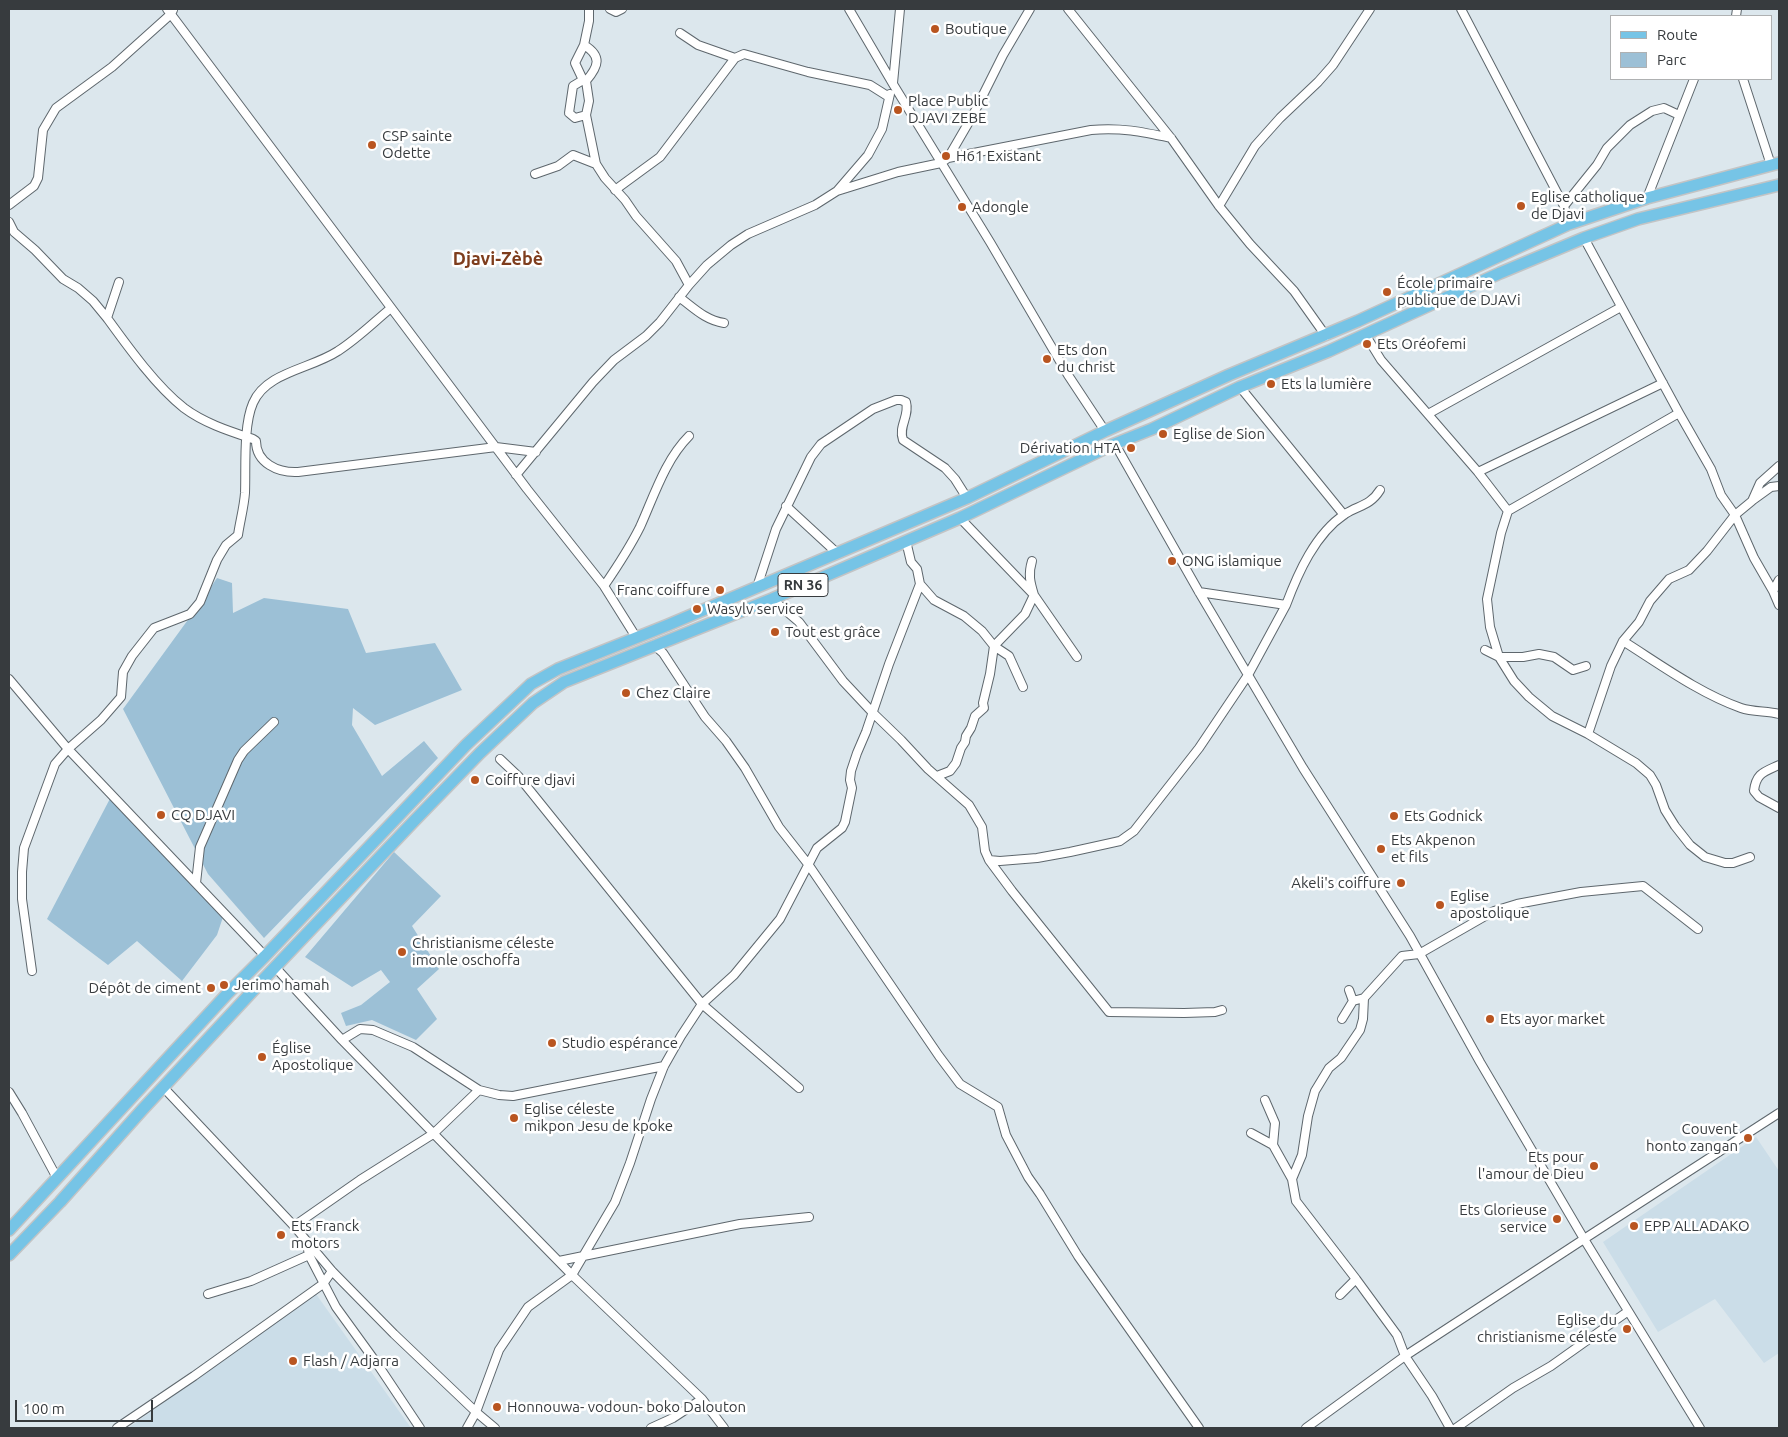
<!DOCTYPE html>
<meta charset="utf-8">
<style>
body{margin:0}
#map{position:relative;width:1788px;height:1437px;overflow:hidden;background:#dce7ed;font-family:Ubuntu,sans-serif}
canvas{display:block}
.frame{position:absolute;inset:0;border:10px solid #373b3e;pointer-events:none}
.legend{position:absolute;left:1610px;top:15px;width:162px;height:65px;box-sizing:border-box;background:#fff;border:1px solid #afb1b2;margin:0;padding:6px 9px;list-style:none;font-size:15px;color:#373b3e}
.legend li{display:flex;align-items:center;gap:10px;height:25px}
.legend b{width:25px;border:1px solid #afb1b2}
.scale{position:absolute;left:15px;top:1400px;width:138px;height:22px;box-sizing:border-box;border:2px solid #373b3e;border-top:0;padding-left:6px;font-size:15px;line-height:18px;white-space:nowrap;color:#373b3e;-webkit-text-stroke:4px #fff;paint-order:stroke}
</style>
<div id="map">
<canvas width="1788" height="1437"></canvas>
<div class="frame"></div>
<ul class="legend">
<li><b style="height:6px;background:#76c4e6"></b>Route</li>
<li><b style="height:14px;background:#9cc0d6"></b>Parc</li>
</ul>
<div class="scale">100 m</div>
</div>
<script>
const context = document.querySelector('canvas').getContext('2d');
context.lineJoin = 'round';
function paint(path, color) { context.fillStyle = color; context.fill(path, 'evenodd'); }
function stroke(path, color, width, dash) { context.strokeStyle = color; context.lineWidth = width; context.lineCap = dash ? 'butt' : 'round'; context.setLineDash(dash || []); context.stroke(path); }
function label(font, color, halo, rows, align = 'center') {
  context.font = font + ' Ubuntu,sans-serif'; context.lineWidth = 5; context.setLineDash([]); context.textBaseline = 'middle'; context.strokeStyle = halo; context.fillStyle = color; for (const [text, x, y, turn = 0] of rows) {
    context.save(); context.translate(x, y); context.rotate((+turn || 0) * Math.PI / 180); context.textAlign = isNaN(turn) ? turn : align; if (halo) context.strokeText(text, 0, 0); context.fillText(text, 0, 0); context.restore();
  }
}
paint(new Path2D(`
 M1756 1137 1779 1171V1353L1764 1363 1715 1299 1658 1332 1603 1242Z
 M316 1294 411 1428H128Z`), '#cbdde8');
paint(new Path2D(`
 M217 578 232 583 233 613 264 598 348 609 366 653 435 643 462 690 375 725 353 708 352 725 382 776 424 741 438 758 264 938 208 874 123 709 198 606Z
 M114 791 225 911 217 935 182 981 137 941 108 965 47 919Z
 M394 852 441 896 412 926 439 969 417 989 437 1019 416 1040 372 1020 346 1026 341 1013 361 1005 390 982 381 970 352 987 305 957Z`), '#9cc0d6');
const street = new Path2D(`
 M167 9 527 489 604 586 636 637
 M589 9V21L584 45C602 56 599 66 586 81L589 101 586 115 596 164 605 178 625 200 636 216 676 261 689 285
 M610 9 616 12 622 9
 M849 9 893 84 990 242 1068 375 1105 431
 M1068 9 1171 138 1219 206 1250 244 1294 291 1326 336
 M1461 9 1564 206 1569 224
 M1736 16 1737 9
 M680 33 698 45 735 58
 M584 45 575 63 583 80 573 86 569 113 575 118 586 115
 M1743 79 1771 165
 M893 83 900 9
 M948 158 973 115 1003 55 1030 9
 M535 174 558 166 573 155 596 164
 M615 190 660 157 735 58 744 54 808 72 870 85 889 97
 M837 191 868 155 882 129 890 94
 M1647 198 1694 79
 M9 205 34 186 38 178 43 130 56 108 112 67 171 14 173 10
 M1219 206 1255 146 1280 118 1318 82 1333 65 1370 9
 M1564 206 1597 165 1607 148 1630 125 1652 111 1664 108 1679 115
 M9 222 14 232 35 250 63 279 78 288 93 301 107 318
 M1584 238 1679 413 1711 469 1721 495 1735 515 1754 558 1773 591 1779 605
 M119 282 107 318C128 347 156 386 184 408 204 423 229 431 253 439L256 441C256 463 278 473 298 472L496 447 536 452
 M679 297C694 308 705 320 724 323
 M1365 334 1381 360 1478 472 1508 511
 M1240 387 1344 515
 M1679 413 1508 511 1501 533 1487 599 1490 627 1499 657 1514 681 1529 697 1552 716 1588 734 1636 763 1650 775 1656 785 1665 810 1675 826 1690 845 1705 857 1725 863H1733L1750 857
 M1428 414 1621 307
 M1115 444 1199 592 1303 768 1410 936 1480 1062 1584 1239 1700 1428
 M1478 472 1663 383
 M516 475 593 382 614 360 646 336 660 322 689 285 707 265 731 245 748 234 815 205 837 191 898 172 941 163 948 158 1091 130C1120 127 1143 132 1171 138
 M1753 500 1771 487 1779 486
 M786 506 837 553
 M960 518 1034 595 1077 657
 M920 584 934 600 964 616 982 631 994 646 1009 656 1023 687
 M604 586C617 567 630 547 640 527 654 496 665 460 689 436
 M757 587 776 529 811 457 821 444 873 409 896 400H901L906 402C910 416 898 426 903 440L945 468 955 479 967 498
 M1773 591 1779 580
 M772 599 799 622 843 681 873 713 901 740 928 769 969 805 982 827 985 851 989 860 1000 861 1037 858 1070 852 1120 841 1134 831 1199 748 1248 675 1286 605 1199 592
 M1286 605C1298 573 1315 534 1345 514 1359 505 1370 506 1380 490
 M1623 641C1661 665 1699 693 1741 708 1753 712 1767 711 1779 714
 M654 645 663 653 705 717 726 741 745 768 779 827 808 864 939 1056 960 1084 998 1107 1006 1135 1028 1177 1040 1194 1078 1256 1199 1428
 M1485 650 1499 657H1523L1539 654 1554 657 1573 670 1586 666
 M9 679 68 749 265 956
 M1588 734 1611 666 1623 641 1639 622 1650 601 1669 579 1689 570 1707 551 1735 515 1752 501 1760 483 1779 466
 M500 759 519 777 702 1004 799 1088
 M1779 765C1764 772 1756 773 1754 791L1759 797 1779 808
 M937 776 950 771 956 763 961 748 965 742 966 736 971 728 975 716 984 708 983 703 990 674 994 646 1025 614 1034 595C1030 582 1028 574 1032 561
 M989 860 1012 891 1109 1012 1184 1013 1215 1012 1222 1010
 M196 883 200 847 238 760 244 751 274 722
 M275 967 342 1040 572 1275 702 1399 724 1428
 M32 971 22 899V872L24 848 55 764 68 749 101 720 121 697 123 672 132 656 154 628 190 614 200 602 217 560 226 545 238 535C240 521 244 507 245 493 246 468 243 426 253 403 266 372 311 369 338 351 357 339 374 322 391 308
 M1364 998 1363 1019 1360 1030 1341 1058 1329 1068 1315 1091 1308 1116 1302 1155 1292 1179 1296 1201 1356 1279 1397 1335 1405 1356 1432 1396 1450 1428
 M1353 1001 1364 998 1402 956 1419 954 1494 911 1517 904 1581 892 1643 886 1698 929
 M1342 1019 1353 1001 1349 990
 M342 1040 360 1029 373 1030 413 1047 479 1090 499 1095 513 1096 664 1066
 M163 1087 294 1226 332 1271 394 1334 476 1412 495 1428
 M9 1092 22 1113 57 1178
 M1265 1100 1275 1123 1273 1145
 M1251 1133 1273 1145 1292 1179
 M294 1226 360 1180 433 1134 479 1090
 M307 1244 309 1255 336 1307 378 1365 420 1428
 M559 1261 740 1224 809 1217
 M208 1294 251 1281 309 1255
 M1340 1295 1356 1279
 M117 1428 194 1376 323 1284 332 1271
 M467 1428 476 1412 499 1350 528 1307 572 1275 615 1202 630 1163 651 1099 664 1066 681 1036 702 1004 734 975 780 919 817 848 842 828 845 822 852 788 850 780 851 771 857 753 866 732 889 664 920 584 917 569 911 562 906 541
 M651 1428 673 1418 702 1399
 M1306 1428 1405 1356 1584 1239 1779 1113
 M1456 1428 1513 1388 1551 1366 1627 1312`);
const primary = new Path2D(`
 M9 1230 228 993 265 956 466 745 531 684 558 669 668 625 967 498 1105 431 1229 375 1358 321 1569 224 1647 198 1779 163
 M9 1255 60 1202 142 1110 260 983 415 820 480 753 533 703 564 682 772 599 960 518 1112 445 1152 429 1240 387 1329 351 1500 273 1584 238 1638 219 1779 185`);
stroke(street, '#5e676d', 10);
stroke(primary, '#c3c4c5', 14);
stroke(street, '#fff', 8);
stroke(primary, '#76c4e6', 11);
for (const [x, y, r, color] of [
 [935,29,5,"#b95520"],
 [898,110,5,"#b95520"],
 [372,145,5,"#b95520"],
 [946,156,5,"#b95520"],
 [1521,206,5,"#b95520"],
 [962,207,5,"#b95520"],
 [1387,292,5,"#b95520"],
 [1367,344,5,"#b95520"],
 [1047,359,5,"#b95520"],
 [1271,384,5,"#b95520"],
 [1163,434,5,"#b95520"],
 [1131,448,5,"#b95520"],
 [1172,561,5,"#b95520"],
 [720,590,5,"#b95520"],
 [697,609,5,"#b95520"],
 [775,632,5,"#b95520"],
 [626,693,5,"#b95520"],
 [475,780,5,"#b95520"],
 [161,815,5,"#b95520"],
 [1394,816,5,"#b95520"],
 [1381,849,5,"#b95520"],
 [1401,883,5,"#b95520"],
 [1440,905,5,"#b95520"],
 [402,952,5,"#b95520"],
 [224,985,5,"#b95520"],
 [211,988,5,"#b95520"],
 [1490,1019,5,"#b95520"],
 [552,1043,5,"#b95520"],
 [262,1057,5,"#b95520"],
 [514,1118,5,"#b95520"],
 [1748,1138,5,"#b95520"],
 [1594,1166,5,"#b95520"],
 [1557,1219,5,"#b95520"],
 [1634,1226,5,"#b95520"],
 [281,1235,5,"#b95520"],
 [1627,1329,5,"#b95520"],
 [293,1361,5,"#b95520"],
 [497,1407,5,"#b95520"]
]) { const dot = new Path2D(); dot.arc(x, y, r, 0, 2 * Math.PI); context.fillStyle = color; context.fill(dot); stroke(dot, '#fff', 2); }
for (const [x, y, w] of [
 [803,585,50]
]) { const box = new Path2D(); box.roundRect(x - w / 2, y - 11.5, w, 23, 4); context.fillStyle = '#fff'; context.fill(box); stroke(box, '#373b3e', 1); }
label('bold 14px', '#373b3e', null, [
 ["RN 36",803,585]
]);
label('15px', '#373b3e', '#fff', [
 ["Boutique",945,29],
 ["Place Public",908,101],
 ["DJAVI ZEBE",908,118],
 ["CSP sainte",382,136],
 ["Odette",382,153],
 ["H61 Existant",956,156],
 ["Eglise catholique",1531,197],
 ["de Djavi",1531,214],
 ["Adongle",972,207],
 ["École primaire",1397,283],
 ["publique de DJAVi",1397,300],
 ["Ets Oréofemi",1377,344],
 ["Ets don",1057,350],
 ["du christ",1057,367],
 ["Ets la lumière",1281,384],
 ["Eglise de Sion",1173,434],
 ["Dérivation HTA",1121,448,"right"],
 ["ONG islamique",1182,561],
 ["Franc coiffure",710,590,"right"],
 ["Wasylv service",707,609],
 ["Tout est grâce",785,632],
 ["Chez Claire",636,693],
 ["Coiffure djavi",485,780],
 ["CQ DJAVI",171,815],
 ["Ets Godnick",1404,816],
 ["Ets Akpenon",1391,840],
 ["et fils",1391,857],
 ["Akeli's coiffure",1391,883,"right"],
 ["Eglise",1450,896],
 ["apostolique",1450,913],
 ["Christianisme céleste",412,943],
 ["imonle oschoffa",412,960],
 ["Jerimo hamah",234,985],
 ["Dépôt de ciment",201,988,"right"],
 ["Ets ayor market",1500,1019],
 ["Studio espérance",562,1043],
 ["Église",272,1048],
 ["Apostolique",272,1065],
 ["Eglise céleste",524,1109],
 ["mikpon Jesu de kpoke",524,1126],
 ["Couvent",1738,1129,"right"],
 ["honto zangan",1738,1146,"right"],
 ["Ets pour",1584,1157,"right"],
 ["l'amour de Dieu",1584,1174,"right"],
 ["Ets Glorieuse",1547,1210,"right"],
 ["service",1547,1227,"right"],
 ["Ets Franck",291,1226],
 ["motors",291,1243],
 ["EPP ALLADAKO",1644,1226],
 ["Eglise du",1617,1320,"right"],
 ["christianisme céleste",1617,1337,"right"],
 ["Flash / Adjarra",303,1361],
 ["Honnouwa- vodoun- boko Dalouton",507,1407]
], 'left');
label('bold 18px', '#7e3d1d', '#fff', [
 ["Djavi-Zèbè",498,259]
]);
</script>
